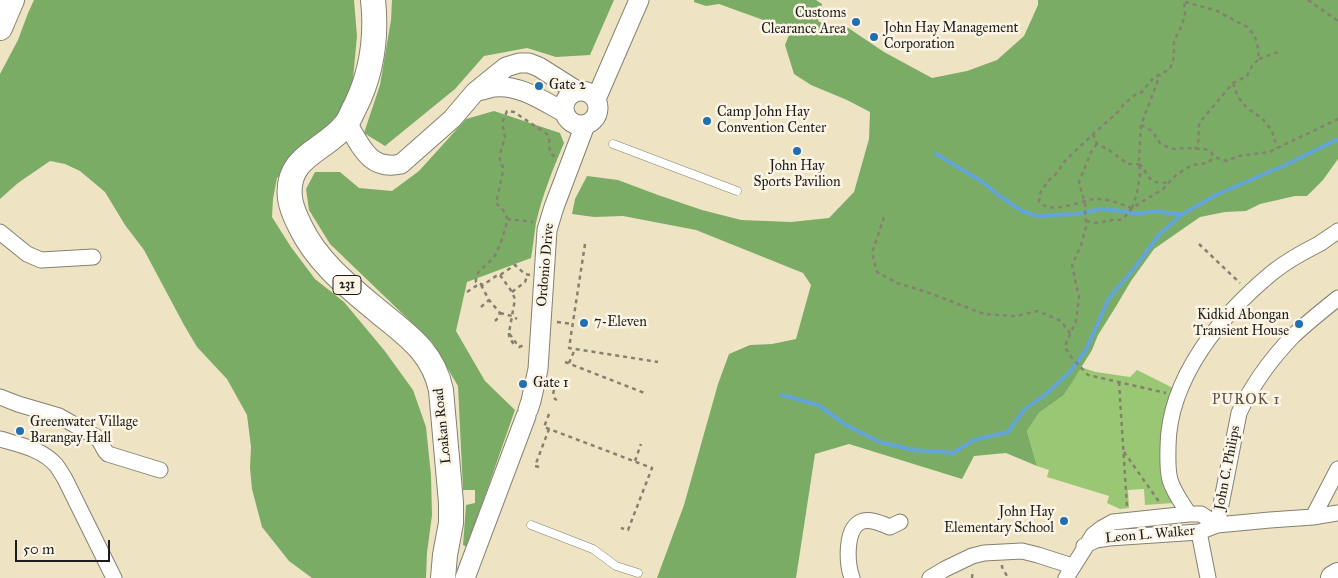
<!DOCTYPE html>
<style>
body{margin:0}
#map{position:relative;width:1338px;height:578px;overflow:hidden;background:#eee4c4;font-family:"IM FELL Great Primer",serif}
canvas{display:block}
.scale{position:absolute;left:15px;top:540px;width:95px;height:22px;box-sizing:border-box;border:2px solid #1c1c1c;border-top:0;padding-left:6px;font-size:15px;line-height:18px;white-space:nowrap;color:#1c1c1c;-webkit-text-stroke:4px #fcf5e5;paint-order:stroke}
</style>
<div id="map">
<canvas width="1338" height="578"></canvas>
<div class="scale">50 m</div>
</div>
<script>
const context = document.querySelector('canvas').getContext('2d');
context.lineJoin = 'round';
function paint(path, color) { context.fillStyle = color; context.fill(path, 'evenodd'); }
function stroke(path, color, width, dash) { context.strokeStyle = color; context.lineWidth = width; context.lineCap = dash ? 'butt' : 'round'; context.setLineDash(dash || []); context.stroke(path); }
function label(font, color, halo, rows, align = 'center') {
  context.font = font + ' "IM FELL Great Primer",serif'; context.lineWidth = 5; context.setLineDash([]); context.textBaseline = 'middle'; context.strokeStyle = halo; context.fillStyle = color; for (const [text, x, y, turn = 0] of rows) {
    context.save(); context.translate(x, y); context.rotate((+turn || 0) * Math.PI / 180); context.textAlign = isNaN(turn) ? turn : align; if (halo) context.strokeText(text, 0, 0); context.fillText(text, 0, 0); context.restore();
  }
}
paint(new Path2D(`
 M1080 367 1096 372 1130 377 1137 370 1173 388 1162 466 1163 483 1164 488 1173 503 1145 505 1144 489 1128 490 1129 508 1120 509 1107 503 1109 496 1047 477 1049 470 1037 466 1027 431 1039 413 1064 395Z`), '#9ac774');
paint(new Path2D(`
 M34 0H354L357 36 353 79 342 116 277 178 273 199 272 217 291 247 315 279 344 302 384 350 413 390 426 427 431 475 432 515 427 553 426 578H312L289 561 262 527 252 489 250 468 251 447 247 415 227 379 197 347 184 325 144 250 125 225 105 192 80 171 65 164 50 161 18 183 0 199V74L18 40 28 13Z
 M392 0H614L590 55 556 57 527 48 484 56 455 89 385 146 364 133 380 85 391 20Z
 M694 0H816L822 4 818 21 838 31 844 25 884 52 932 78 967 71 997 60 1024 36 1038 5V0H1338V159L1323 180 1307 196H1295L1260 204 1246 211 1225 212 1200 217 1154 249 1131 281 1115 308 1098 335 1092 350 1064 395 1039 413 1027 431 1037 466 1006 453 974 456 962 479 849 444 815 454 796 578H657L684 505 718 384 729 354 750 345 772 344 796 339 811 285 803 273 696 230 623 216 594 217 572 214 575 199 587 176 618 180 658 195 702 210 741 220 791 222 829 218 854 192 869 139 870 112 847 100 811 85 794 74 785 45 791 30 719 4 706 6 694 2Z
 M494 111 560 133 564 143C553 169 542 196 536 223 534 235 533 247 531 258L467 282 456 331 485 381 515 410 467 547 463 545 466 505 475 503V490H463L458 386 432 342 330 244 309 210 306 189 315 172H340L359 188 392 191 419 171 466 119Z`), '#7bac66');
stroke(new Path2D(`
 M936 154 981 181 1001 197 1022 211 1037 216 1075 214 1088 212 1099 209 1123 211 1131 213H1143L1148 211 1181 214
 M782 395 818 405 846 425 879 442 914 450 953 453 974 440 1008 432 1024 410 1046 394 1070 372 1086 350 1109 298 1136 266 1159 235 1182 214 1218 194 1283 166 1338 139`), '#64a5d7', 4);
const service = new Path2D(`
 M613 144 737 191
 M531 525 593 549 616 566 638 573`);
const minor = new Path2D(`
 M0 232 27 254 41 260 93 257
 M0 397 18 404 59 416 96 437C102 442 103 450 108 454L160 470
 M0 439C20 445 42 449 56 465 59 469 62 474 65 479L114 578
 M1189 514C1182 503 1174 493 1170 480 1167 469 1168 458 1168 446 1169 377 1222 314 1273 272 1287 261 1303 252 1319 244 1325 240 1332 235 1338 231
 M1313 517 1338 469
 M1217 525 1239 413C1252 385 1272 358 1293 336 1307 323 1323 310 1338 298
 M1199 532 1208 578
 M1084 546 1096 540 1109 538 1199 532 1217 525 1270 520 1313 517 1338 513
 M852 578C847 564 844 527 863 521 872 519 882 524 890 527L900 522
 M930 578 945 569 972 556 984 553 1022 551 1038 555 1072 566
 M1066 578 1093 535 1102 528 1113 522 1189 514H1201L1217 525`);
const tertiary = new Path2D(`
 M564 108a17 17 0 1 1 34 0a17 17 0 1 1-34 0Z
 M478 91C484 90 489 88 494 87 519 84 543 101 564 112
 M596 99 639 0
 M347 123C361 146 369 171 401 164L452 119 475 92 506 67 519 63H529L539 67 577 91
 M528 410 531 401 538 369 547 230 554 207 585 125
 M465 578 526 416`);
const primary = new Path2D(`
 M373 0C377 37 372 73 355 107 352 112 350 119 346 124 326 151 285 155 290 198 291 208 296 218 300 226 317 262 349 287 379 312 407 335 433 352 441 390L451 503V523L445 555 443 578
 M0 28 12 0
 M1333 578 1338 575`);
stroke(service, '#858070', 9);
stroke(minor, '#858070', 17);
stroke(tertiary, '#858070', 21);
stroke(primary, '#858070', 26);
stroke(new Path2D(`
 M1308 0 1338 21
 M1185 2 1215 10 1247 27 1254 35 1257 42 1259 59 1253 64 1247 76 1233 83 1200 122C1196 133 1202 137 1195 149
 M1259 59 1278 52
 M1233 83 1238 97 1248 109 1262 118 1272 131 1277 148
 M1141 125 1152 131 1160 143 1169 148 1174 149 1185 148 1205 149 1211 152 1214 157 1227 161 1238 156 1269 152 1338 119
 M1093 134 1097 144 1109 150 1128 164H1139
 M1097 144 1092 150 1079 182 1086 208 1085 211 1086 221V227L1081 245 1072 265 1079 298 1076 321 1066 343V349L1072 358 1088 375 1166 393
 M1139 164C1146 169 1147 180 1156 182 1159 183 1164 182 1168 183
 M1132 208C1121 204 1108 199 1097 199 1081 199 1051 217 1039 201L1041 191 1050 179 1056 174 1060 169 1062 164 1067 159 1093 134 1118 112 1124 104 1136 94 1142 92 1153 78 1170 69 1174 57V41L1182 25 1185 14 1184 0
 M1132 208 1137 193 1140 174 1139 159 1141 125 1160 75
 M884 217 872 253 877 272 897 283 927 292 984 314 1016 316 1038 311 1061 321 1070 333
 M507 219 533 222
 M1086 221C1102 226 1107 218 1122 220L1132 208 1163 189 1176 175 1192 165 1208 163 1214 157
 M585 244 569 348 658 362
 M1199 244 1240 283
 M500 275 512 292 515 299 509 333 519 347 524 345
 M530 275 525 274 515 265 500 275 496 276 483 285 476 282C475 270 487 266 494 257 498 251 507 227 507 219 507 212 500 208 496 203L503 171V167L500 162V154L505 137 502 123 507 111 514 112 547 134 549 138 550 153 557 159
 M481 285 489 300 500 313 498 318 495 321
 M467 292 479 284
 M512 292 525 282 527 276
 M481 307 489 300
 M500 313 512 316 517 319
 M557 322 573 324
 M509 333V336L515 347
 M565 362 647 394
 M569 363 575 349
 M1119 382 1127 507
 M554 390 553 394 555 399 557 400
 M549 414 544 427 652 468 628 530 621 528
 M1124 452 1160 503
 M635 461 641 444
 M539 467 535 466 549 429
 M1002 565V567L1007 576 1004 578
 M972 578 973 570`), '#858070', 2.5, [4, 4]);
stroke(service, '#fff', 8);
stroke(minor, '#fff', 15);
stroke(tertiary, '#fff', 19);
stroke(primary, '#fff', 24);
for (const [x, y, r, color] of [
 [856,22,5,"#1f6fb2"],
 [874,37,5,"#1f6fb2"],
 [539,86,5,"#1f6fb2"],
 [707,121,5,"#1f6fb2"],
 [797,151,5,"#1f6fb2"],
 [584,323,5,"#1f6fb2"],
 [1299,324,5,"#1f6fb2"],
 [523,384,5,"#1f6fb2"],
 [20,431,5,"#1f6fb2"],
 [1064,521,5,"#1f6fb2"]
]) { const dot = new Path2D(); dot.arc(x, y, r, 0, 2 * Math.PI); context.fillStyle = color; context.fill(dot); stroke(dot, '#fcf5e5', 2); }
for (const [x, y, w] of [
 [347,285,28]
]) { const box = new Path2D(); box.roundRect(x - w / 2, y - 9.5, w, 19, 4); context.fillStyle = '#fcf5e5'; context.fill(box); stroke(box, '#1c1c1c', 1); }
label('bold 12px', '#1c1c1c', null, [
 ["231",347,285]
]);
label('14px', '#1c1c1c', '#fcf5e5', [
 ["Customs",846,14,"right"],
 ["Clearance Area",846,30,"right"],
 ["John Hay Management",884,29],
 ["Corporation",884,45],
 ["Gate 2",549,86],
 ["Camp John Hay",717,113],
 ["Convention Center",717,129],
 ["John Hay",797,167,"center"],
 ["Sports Pavilion",797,183,"center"],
 ["Kidkid Abongan",1289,316,"right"],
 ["Transient House",1289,332,"right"],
 ["7-Eleven",594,323],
 ["Gate 1",533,384],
 ["Greenwater Village",30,423],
 ["Barangay Hall",30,439],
 ["John Hay",1054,513,"right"],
 ["Elementary School",1054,529,"right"]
], 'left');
label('14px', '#1c1c1c', '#fcf5e5', [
 ["Ordonio Drive",546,265,-85],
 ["Loakan Road",443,426,-96],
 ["John C. Philips",1228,468,-79],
 ["Leon L. Walker",1150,535,-5]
]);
context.letterSpacing = '1px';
label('15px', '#615249', '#fcf5e5', [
 ["PUROK 1",1246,400]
]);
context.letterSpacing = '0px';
</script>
